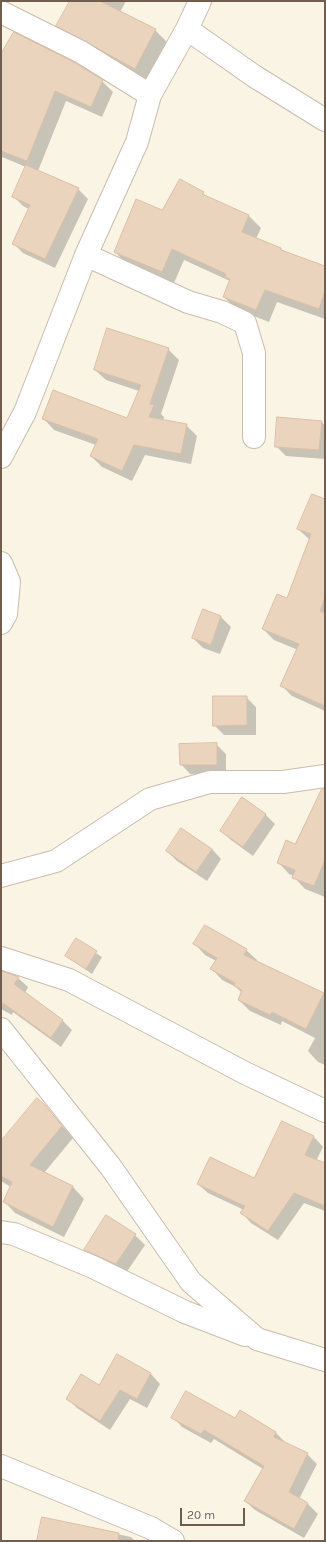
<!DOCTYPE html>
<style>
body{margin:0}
#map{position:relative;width:326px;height:1542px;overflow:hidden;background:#faf4e5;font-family:Karla,sans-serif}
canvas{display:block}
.frame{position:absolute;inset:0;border:2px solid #705d4d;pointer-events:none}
.scale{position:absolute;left:180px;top:1508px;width:65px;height:18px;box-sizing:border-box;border:2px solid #705d4d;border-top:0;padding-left:5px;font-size:12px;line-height:14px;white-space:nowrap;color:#705d4d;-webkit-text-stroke:3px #fdf8eb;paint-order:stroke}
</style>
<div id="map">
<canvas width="326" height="1542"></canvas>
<div class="frame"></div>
<div class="scale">20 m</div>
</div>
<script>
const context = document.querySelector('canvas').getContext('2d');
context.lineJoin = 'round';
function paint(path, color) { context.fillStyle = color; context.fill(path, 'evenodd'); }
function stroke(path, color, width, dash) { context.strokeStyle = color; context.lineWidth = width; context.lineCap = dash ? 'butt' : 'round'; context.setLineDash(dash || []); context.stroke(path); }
paint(new Path2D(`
 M71 1H126L120 12 155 30 167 42 148 81 70 38 58 25Z
 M1 56 74 64 102 81 113 92 102 117 66 101 38 171 78 189 88 199 55 268 23 253 13 243 29 209 23 206 13 196 26 167 2 157 1 158Z
 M203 193 207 197 249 216 261 228 256 239 283 252 325 267V319L277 302 269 322 236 309 224 297 230 281 184 260 174 283 127 264 115 252 163 211Z
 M168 349 179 360 161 414 164 417 163 421 186 425 197 436 191 464 145 455 132 481 102 467 91 456 96 445 54 430 44 419H128L139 391 106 380 95 370Z
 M321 422 325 425V459L286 456 276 446Z
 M325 500V711L292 696 281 685 298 650 274 640 263 629 287 599 310 540 298 529Z
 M203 611 221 617 231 627 220 654 203 648 193 638Z
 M246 697 256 707V735H224L214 725Z
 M216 744 226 754V774H190L181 764Z
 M325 789V897L305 889 294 877V876L289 874 278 862 296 845Z
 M265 814 275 824 253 856 231 840 221 831Z
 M212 849 221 859 207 881 177 861 167 851Z
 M76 940 102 957 92 974 66 956Z
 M195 944 246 950 257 960 256 962 325 994V1065L318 1062 308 1051 315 1038 282 1021 281 1025 250 1011 239 1000 242 993 236 987 222 980 212 969 216 961 205 955Z
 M1 972 18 978 28 987 25 993 63 1021 72 1030 61 1047 13 1012 12 1015 1 1009Z
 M45 1106 73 1138 44 1173 73 1187 84 1199 64 1237 15 1213 4 1201 11 1187 1 1181V1143Z
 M283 1122 314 1137 323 1147 316 1161 325 1164V1211L304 1203 278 1240 251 1223 242 1213 244 1210 208 1193 198 1184 255 1179Z
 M135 1235 145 1245 126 1273 95 1259 85 1249Z
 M151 1374 160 1384 147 1408 130 1399 110 1430 77 1408 67 1398 100 1387Z
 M240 1411 276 1433 286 1443 307 1454 317 1464 299 1499 308 1504 318 1514 304 1538 255 1510 245 1501 263 1469 214 1439 211 1443 182 1427 173 1417 235 1420Z
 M43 1518 131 1537 135 1541H38Z`), '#0003');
const building = new Path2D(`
 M70 1H100L156 29 135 69 56 26Z
 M14 32 75 63 103 80 91 107 55 91 27 161 1 151V54Z
 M26 165 79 188 45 259 12 244 30 205 12 197Z
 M180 179 204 192 202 194 249 215 242 232 281 248V250L325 266V291L319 309 265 290 256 310 223 297 230 279 225 277 226 274 172 249 162 272 114 252 136 199 162 210Z
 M107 328 169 348 150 404 154 405 149 417 187 424 181 454 134 445 122 471 90 456 98 439 42 419 53 390 127 418 141 385 94 370Z
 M277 417 322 421 319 450 275 447Z
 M312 494 325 499V597L320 611 325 613V706L280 686 299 644 262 629 277 594 287 598 311 534 297 529Z
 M203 609 221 616 211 645 192 638Z
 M213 696H247V725L213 726Z
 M217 743V765H180L179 744Z
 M322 789H325V860L314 886 292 878 295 870 277 863 286 840 295 844Z
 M242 797 266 814 243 847 220 831Z
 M181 828 212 849 196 872 166 851Z
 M205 925 247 949 244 955 324 993 306 1029 272 1012 270 1015 238 1000 242 990 234 986 235 983 210 969 217 958 193 944Z
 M76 938 97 951 86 969 65 956Z
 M1 971 19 977 14 984 63 1020 51 1038 3 1003 1 1007Z
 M37 1098 45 1105 62 1126 30 1165 73 1186 53 1227 3 1202 12 1182 1 1176V1141Z
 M282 1121 314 1136 305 1155 325 1163V1206L294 1193 268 1231 240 1213 245 1206 197 1184 210 1157 254 1178Z
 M106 1215 136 1234 116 1264 84 1250Z
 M117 1354 151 1373 137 1399 120 1390 100 1421 66 1399 81 1374 99 1385Z
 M186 1391 235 1418 240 1410 276 1432 274 1437 308 1453 289 1492 308 1503 294 1529 244 1501 264 1466 204 1430 201 1434 171 1418Z
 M42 1517 119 1533 118 1541H37Z`);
paint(building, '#ead4be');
stroke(building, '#ddbea2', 1);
const minor = new Path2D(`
 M1 12 81 52 150 95
 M187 29 254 76 325 120
 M86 255 188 302 222 312 245 323 254 353V437
 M1 457 25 412 86 255 137 142 150 95 187 29 200 1
 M1 563 9 582 6 614 1 623
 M1 876 56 861 150 799 210 782H283L325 776
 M1 958 69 980 245 1073 325 1111
 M1 1029 110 1166 191 1282 257 1339 325 1360
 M1 1232 14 1234 93 1267 185 1312 245 1335
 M1 1466 151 1528 173 1541`);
stroke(minor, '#cabcad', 24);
stroke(minor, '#fff', 22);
</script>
